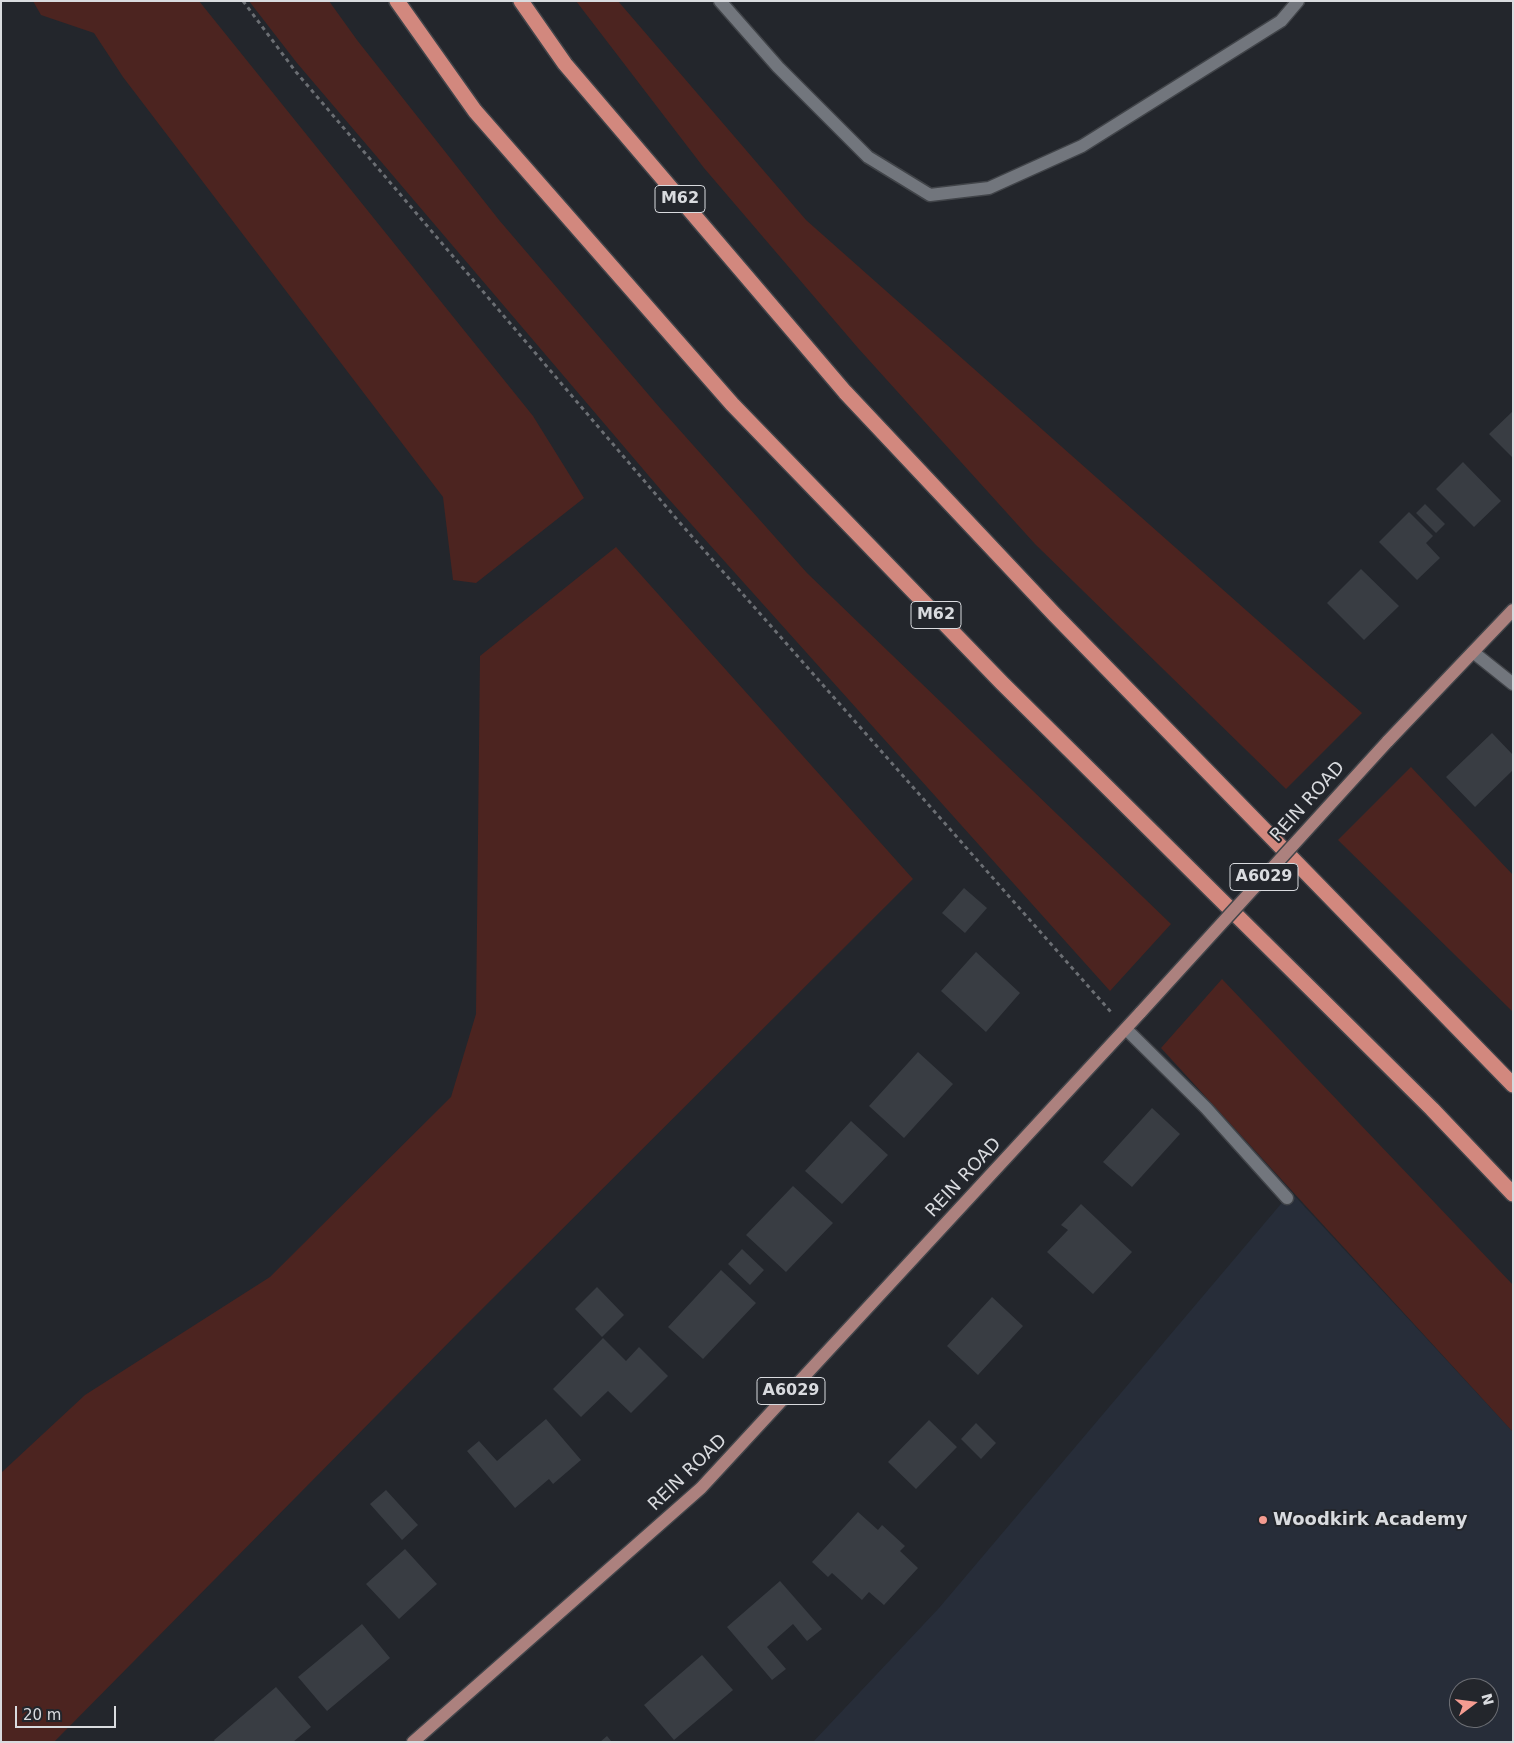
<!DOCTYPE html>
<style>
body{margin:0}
#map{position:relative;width:1514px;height:1743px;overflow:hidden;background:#23262c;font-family:"DejaVu Sans",sans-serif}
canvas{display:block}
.frame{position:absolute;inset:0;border:2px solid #d9dbdf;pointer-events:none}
.north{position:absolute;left:1449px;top:1678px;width:50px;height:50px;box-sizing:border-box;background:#23262c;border:1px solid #6c6e74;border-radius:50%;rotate:75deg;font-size:14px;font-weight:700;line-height:20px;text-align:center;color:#d9dbdf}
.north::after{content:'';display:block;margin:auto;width:18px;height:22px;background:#f59c91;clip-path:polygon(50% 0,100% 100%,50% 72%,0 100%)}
.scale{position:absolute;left:15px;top:1706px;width:101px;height:22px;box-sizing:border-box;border:2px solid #d9dbdf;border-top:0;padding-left:6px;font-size:15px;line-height:18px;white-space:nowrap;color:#d9dbdf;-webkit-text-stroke:4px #23262c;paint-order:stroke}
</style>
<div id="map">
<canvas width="1514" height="1743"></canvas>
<div class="frame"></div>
<div class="north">N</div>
<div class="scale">20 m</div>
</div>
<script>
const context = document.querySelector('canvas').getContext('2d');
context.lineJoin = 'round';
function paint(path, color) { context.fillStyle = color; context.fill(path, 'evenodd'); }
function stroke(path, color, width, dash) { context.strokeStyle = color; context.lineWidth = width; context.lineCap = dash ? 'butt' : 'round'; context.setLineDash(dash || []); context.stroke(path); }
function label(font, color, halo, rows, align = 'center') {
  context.font = font + ' "DejaVu Sans",sans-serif'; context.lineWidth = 4; context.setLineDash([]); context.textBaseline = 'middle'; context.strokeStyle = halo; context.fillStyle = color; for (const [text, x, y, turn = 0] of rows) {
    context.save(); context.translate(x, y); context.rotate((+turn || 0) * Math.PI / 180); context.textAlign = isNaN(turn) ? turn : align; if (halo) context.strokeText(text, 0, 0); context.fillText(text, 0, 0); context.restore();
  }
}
paint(new Path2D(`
 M1291 1192 1513 1432V1742H813L939 1608ZM1459 1688H1489V1718H1459Z`), '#272d39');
paint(new Path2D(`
 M33 1H199L533 416 584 498 476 583 453 580 443 497 123 77 94 33 41 15Z
 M249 1H329L357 40 499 220 660 408 807 573 1171 924 1110 991 666 496 297 63Z
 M576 1H618L806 220 1362 713 1286 789 1035 544 858 348 704 168Z
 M616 547 913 879 464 1327 54 1742H1V1473L85 1395 270 1277 451 1097 476 1014 480 656Z
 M1411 767 1513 875V1012L1338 840Z
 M1222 979 1513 1285V1432L1161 1048Z`), '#4c2420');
paint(new Path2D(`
 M1513 411V458L1489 434Z
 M1463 462 1501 501 1474 527 1436 489Z
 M1425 504 1445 524 1436 533 1416 513Z
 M1409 512 1433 536 1426 543 1440 558 1417 580 1379 542Z
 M1361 569 1399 606 1364 640 1327 603Z
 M1492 733 1513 755V770L1475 807 1446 777Z
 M964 888 987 908 965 933 942 913Z
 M976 952 1020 993 986 1032 941 991Z
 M918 1052 953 1084 904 1138 869 1106Z
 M1152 1108 1180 1134 1132 1187 1103 1162Z
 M851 1121 888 1155 842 1204 805 1171Z
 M793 1186 833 1223 786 1272 746 1235Z
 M1081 1204 1132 1252 1093 1294 1047 1252 1068 1230 1061 1225Z
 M742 1249 764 1270 750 1285 728 1264Z
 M721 1270 756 1303 703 1359 668 1327Z
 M597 1287 624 1315 602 1337 575 1309Z
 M992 1297 1023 1326 978 1375 947 1346Z
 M603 1338 626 1361 639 1347 668 1376 631 1413 608 1391 581 1417 553 1389Z
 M546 1419 581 1460 553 1484 549 1479 515 1508 467 1451 479 1441 497 1461Z
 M929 1420 957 1447 916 1489 888 1462Z
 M976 1423 996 1443 981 1459 961 1439Z
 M386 1490 418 1525 402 1540 370 1504Z
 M858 1512 878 1530 882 1525 905 1546 900 1551 918 1568 884 1605 869 1592 862 1600 832 1573 828 1577 812 1562Z
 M405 1549 437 1584 399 1619 366 1584Z
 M780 1581 822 1629 807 1641 793 1624 767 1647 786 1669 772 1680 727 1627Z
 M362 1624 390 1658 327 1711 298 1677Z
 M702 1655 733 1690 674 1740 644 1705Z
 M276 1687 311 1727 293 1742H215L214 1740Z
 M607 1736 612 1742H600Z`), '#393d43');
const lane = new Path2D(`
 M720 1 778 67 868 157 930 195 989 188 1082 146 1281 21 1298 1
 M1126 1029 1206 1108 1287 1198`);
const street = new Path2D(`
 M1473 652 1513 684`);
const primary = new Path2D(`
 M1387 742 1513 610
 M413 1742 701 1488 1141 1012`);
const highway = new Path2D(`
 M397 1 475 111 732 404 1002 683 1432 1109 1513 1194
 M521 1 565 64 845 392 1054 614 1513 1085`);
stroke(lane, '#414449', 15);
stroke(street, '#414449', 15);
stroke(primary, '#414449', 15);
stroke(highway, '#414449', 18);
stroke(new Path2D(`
 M243 1 296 72 681 524 1111 1012`), '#6b6e73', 3, [4, 4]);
stroke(lane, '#72767d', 12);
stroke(street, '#72767d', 12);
stroke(primary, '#ac817e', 12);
stroke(highway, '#d2887e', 15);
const primaryBridge = new Path2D(`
 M1141 1012 1387 742`);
stroke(primaryBridge, '#414449', 15, []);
stroke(primaryBridge, '#ac817e', 12);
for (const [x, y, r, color] of [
 [1263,1520,5,"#f59c91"]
]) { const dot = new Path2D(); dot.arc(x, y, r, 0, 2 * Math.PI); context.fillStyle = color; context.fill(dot); stroke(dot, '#23262c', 2); }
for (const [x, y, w] of [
 [680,199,50],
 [936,615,50],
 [1264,877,68],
 [791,1391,68]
]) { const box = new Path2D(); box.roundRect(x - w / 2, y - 13.5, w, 27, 4); context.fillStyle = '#23262c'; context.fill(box); stroke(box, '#d9dbdf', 1); }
label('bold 16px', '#d9dbdf', null, [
 ["M62",680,199],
 ["M62",936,615],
 ["A6029",1264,877],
 ["A6029",791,1391]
]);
label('18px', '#d9dbdf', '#23262c', [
 ["REIN ROAD",1308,802,-48],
 ["REIN ROAD",964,1178,-47],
 ["REIN ROAD",688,1473,-44]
]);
label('bold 18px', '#d9dbdf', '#23262c', [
 ["Woodkirk Academy",1273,1520]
], 'left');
</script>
